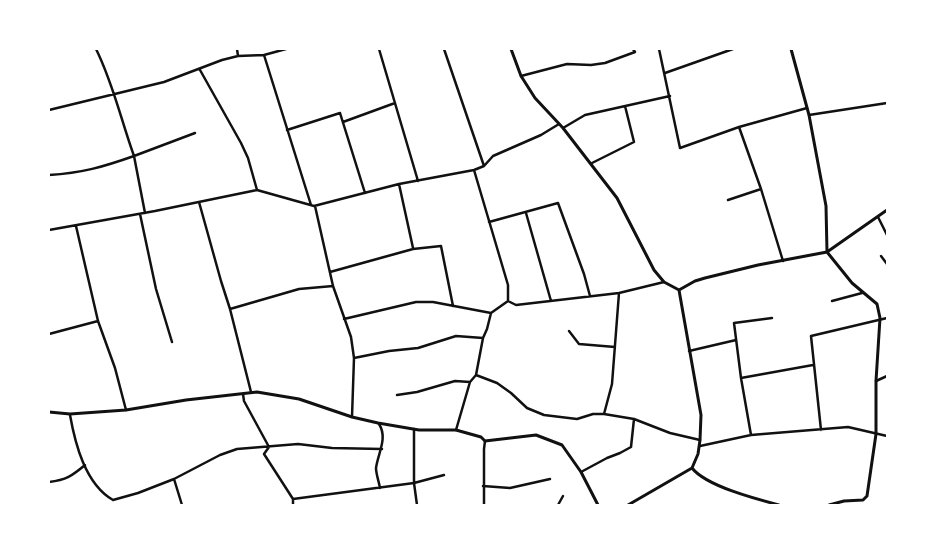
<!DOCTYPE html>
<style>
body{margin:0}
#map{position:relative;width:936px;height:554px;overflow:hidden;background:#fff;font-family:Commissioner,sans-serif}
canvas{display:block}
.frame{position:absolute;inset:0;border:50px solid #fff;pointer-events:none}
</style>
<div id="map">
<canvas width="936" height="554"></canvas>
<div class="frame"></div>
</div>
<script>
const context = document.querySelector('canvas').getContext('2d');
context.lineJoin = 'round';
function stroke(path, color, width, dash) { context.strokeStyle = color; context.lineWidth = width; context.lineCap = dash ? 'butt' : 'round'; context.setLineDash(dash || []); context.stroke(path); }
stroke(new Path2D(`
 M237 49 238 56
 M379 49 418 181
 M444 49 484 166
 M659 49 680 148 739 127 807 108
 M264 55 311 205
 M200 70 241 143 248 158 257 190
 M665 73 733 49
 M521 76 567 64 591 65 605 63 635 52 633 49
 M49 110 164 82 222 60 238 56 264 55 286 49
 M809 115 887 103
 M343 122 395 103
 M739 127 761 189 783 261
 M563 128 585 115 670 96
 M287 130 340 113 365 193
 M592 163 634 142 625 106
 M474 170 508 285V301
 M49 175C82 173 103 167 134 156 121 120 113 83 96 49
 M399 184 413 248
 M728 200 761 189
 M199 202 221 281 230 309 251 392
 M315 206 333 286 351 337 354 358 352 417
 M145 213 134 156 195 133
 M526 213 551 301
 M140 214 156 289 172 342
 M878 217 887 235
 M489 222 558 203 584 274 590 296
 M76 226 98 321 115 368 126 410
 M49 230 155 211 257 190 314 206 399 184 474 170 484 166 493 156 541 135 559 124
 M881 256 887 264
 M330 272 413 249 441 246 453 306
 M832 301 862 293
 M230 309 299 289 333 286
 M344 319 416 302H433L491 313 508 301 516 305 619 293 664 282
 M569 331 579 344 615 347
 M49 334 98 321
 M689 351 736 340
 M354 358 389 351 418 348 456 336 483 338
 M476 375 497 383 511 393 527 408 544 415 577 419 593 414H604L634 419 670 433 700 440
 M741 378 813 365
 M876 381 887 376
 M243 394 244 401 269 447 264 454 293 499V505
 M397 395 417 392 455 381 470 382
 M604 414 612 384 619 293
 M70 415C75 443 85 484 113 500L138 493 174 479 220 455 237 449 298 444 332 448 382 449
 M379 424C388 438 378 453 376 468 376 474 379 482 380 488
 M414 429V483L444 475
 M456 430 470 382 476 375 483 338 487 329 491 313
 M821 430 811 336 887 318
 M751 435 741 378 734 323 772 318
 M700 446 751 435 848 427 887 436
 M581 472 607 458 620 453 631 447 634 419
 M174 479 182 505
 M49 482C66 480 72 476 85 465
 M483 486 510 488 550 479
 M293 499 414 483 417 505
 M484 505V449L485 441
 M558 505 563 496`), '#111', 2.5);
stroke(new Path2D(`
 M511 49 521 76 535 98 563 128 617 198 654 270 664 282 679 290
 M791 49 809 115 826 206 827 252 852 283 877 304 880 318 876 381V434L867 496 863 500 844 501 829 505
 M679 290 695 281 705 278 758 265 827 252 887 210
 M49 412 70 414 126 410 186 400 257 392 299 399 352 417 378 423 419 430H456L481 437 485 441 536 435 562 445 581 472 598 505
 M692 468C706 486 756 499 779 505
 M628 505 692 468 698 454 700 440 701 415 679 290`), '#111', 3);
</script>
